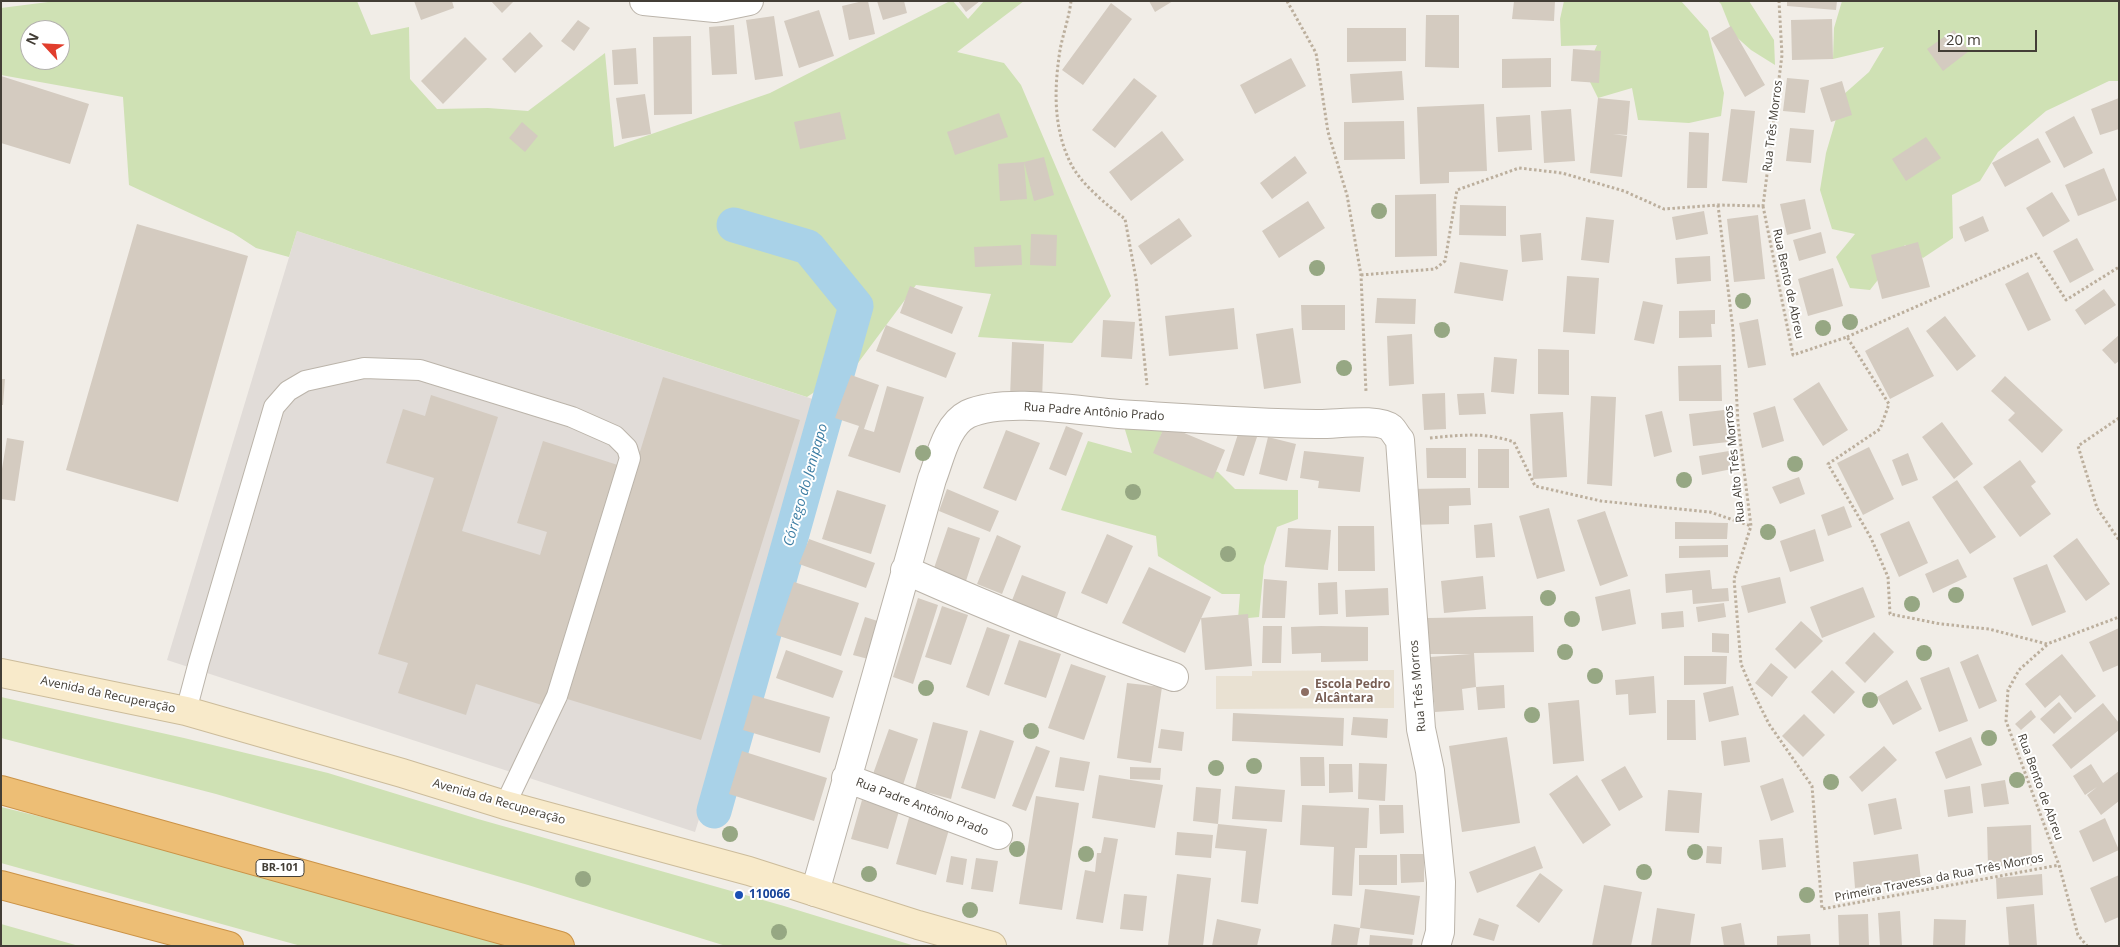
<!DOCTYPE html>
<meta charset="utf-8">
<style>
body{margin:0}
#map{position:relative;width:2120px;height:947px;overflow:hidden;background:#f1ede7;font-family:"Open Sans",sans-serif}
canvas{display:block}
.frame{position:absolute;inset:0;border:2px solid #433e36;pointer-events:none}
.north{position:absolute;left:20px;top:20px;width:50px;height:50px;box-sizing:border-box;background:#fff;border:1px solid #b4b2af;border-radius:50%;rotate:295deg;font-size:14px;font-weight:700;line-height:20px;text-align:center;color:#433e36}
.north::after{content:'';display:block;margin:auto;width:18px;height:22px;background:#e13e2d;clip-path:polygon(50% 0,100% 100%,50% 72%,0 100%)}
.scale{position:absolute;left:1938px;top:30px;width:99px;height:22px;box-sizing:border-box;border:2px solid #433e36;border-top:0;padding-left:6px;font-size:15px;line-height:18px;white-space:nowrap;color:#433e36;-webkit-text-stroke:4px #fff;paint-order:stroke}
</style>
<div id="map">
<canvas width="2120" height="947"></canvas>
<div class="frame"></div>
<div class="north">N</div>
<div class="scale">20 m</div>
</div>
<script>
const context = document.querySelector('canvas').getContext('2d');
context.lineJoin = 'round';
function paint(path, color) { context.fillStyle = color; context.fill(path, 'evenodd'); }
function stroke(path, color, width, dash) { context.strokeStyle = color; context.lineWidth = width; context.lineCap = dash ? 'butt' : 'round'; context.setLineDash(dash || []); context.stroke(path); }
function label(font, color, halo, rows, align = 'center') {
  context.font = font + ' "Open Sans",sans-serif'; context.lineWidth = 4; context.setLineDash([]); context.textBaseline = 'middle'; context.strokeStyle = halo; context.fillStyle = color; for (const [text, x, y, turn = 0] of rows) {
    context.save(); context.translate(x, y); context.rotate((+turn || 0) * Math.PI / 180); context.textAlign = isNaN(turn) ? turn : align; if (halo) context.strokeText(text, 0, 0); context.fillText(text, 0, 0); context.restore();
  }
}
paint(new Path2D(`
 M297 231 828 404 695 832 167 660Z`), '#e1dcd8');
paint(new Path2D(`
 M1394 670V708L1216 709V676H1252V671Z`), '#e9e1d2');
paint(new Path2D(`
 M56 1H357L371 35 409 27 410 79 437 109 488 108 528 111 605 53 614 147 770 93 950 1H953L968 19 984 1H1024L957 52 1004 63 1021 85 1111 296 1072 343 978 337 991 294 916 285 858 363 807 397 297 231 289 257 256 248 233 233 129 185 123 97 1 75V8ZM30 30H60V60H30Z
 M1564 1H1681L1708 31 1724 93 1721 116 1689 123 1638 120 1632 88 1598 98 1585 72 1597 45 1561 46 1560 19Z
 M1718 1H1749L1774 40 1775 65 1751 50 1733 34 1721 4Z
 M1842 1H2119V81H2109L2046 111 1998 152 1980 181 1952 195 1953 238 1923 258 1905 245 1870 290 1850 288 1836 257 1855 234 1832 229 1820 190 1826 153 1843 95 1869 72 1884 47 1833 59 1834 28Z
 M1123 423 1165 425 1154 453 1218 472 1235 489 1298 490V519L1277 527 1264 566 1259 617 1238 619 1240 594H1222L1158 556 1156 536 1061 510 1088 441 1132 453Z
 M1 697 184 738 328 773 478 819 784 906 915 946H726L528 885 216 794 1 738Z
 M1 807 75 825 513 946H301L1 863Z
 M1 924 79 946H1Z`), '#cfe1b4');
stroke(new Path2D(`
 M714 811 856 306 808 247 734 225`), '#a9d2e8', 35);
paint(new Path2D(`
 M414 1H452L454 8 421 20Z
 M491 1H514L502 13Z
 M863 1H868L875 34 849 40 842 6Z
 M877 1H904L907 13 883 20Z
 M958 1H980L966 12Z
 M1149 1H1173L1155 12Z
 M1514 1H1555L1554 21 1512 19Z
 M1787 1H1837L1836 10 1787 6Z
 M1111 3 1132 19 1083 85 1062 70Z
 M819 10 834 56 799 68 784 21Z
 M1426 15H1459V68L1425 67Z
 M774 16 783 76 755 80 746 20Z
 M1832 19 1833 59 1792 60 1791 20Z
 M578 20 590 28 574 51 561 41Z
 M734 25 737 74 712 75 709 27Z
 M1731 26 1765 85 1745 97 1711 38Z
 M1347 28H1406V61L1347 62Z
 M1954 30 1969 51 1943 71 1927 49Z
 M530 32 543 46 515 73 502 59Z
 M691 36 692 114 654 115 653 37Z
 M465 37 487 59 443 104 421 81Z
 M636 48 638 84 614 85 612 50Z
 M1573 49 1601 51 1599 83 1571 81Z
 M1291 58 1306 86 1255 114 1240 85Z
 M1551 58V87L1502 88V59Z
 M1402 71 1404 100 1352 103 1350 74Z
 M1 76 89 104 70 164 1 143Z
 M1134 78 1157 96 1115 148 1092 130Z
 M1787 78 1809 80 1805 113 1783 111Z
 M1842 81 1852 115 1831 122 1820 88Z
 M645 94 651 134 622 139 616 98Z
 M1598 98 1630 101 1627 135 1613 134 1627 136 1622 177 1590 173Z
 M2119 98V129L2100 135 2091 109Z
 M1484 104 1487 171 1449 172V183L1420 184 1417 107Z
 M1571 109 1575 161 1544 163 1541 111Z
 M1731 109 1755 111 1747 183 1722 181Z
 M840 112 846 139 800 149 794 122Z
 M999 113 1008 137 955 155 947 132Z
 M1530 115 1532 150 1498 152 1496 117Z
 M2074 116 2093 153 2064 168 2045 132Z
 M1404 121 1405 159 1344 160V122Z
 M522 122 538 136 525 152 509 138Z
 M1790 128 1814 130 1811 163 1786 161Z
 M1162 131 1184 160 1131 201 1109 172Z
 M1689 132 1709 133 1707 188H1687Z
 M1926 137 1941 158 1906 181 1892 159Z
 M2038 138 2051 162 2005 187 1992 163Z
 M1295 156 1307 173 1272 199 1260 183Z
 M1044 157 1054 195 1034 201 1024 162Z
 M1024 162 1027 199 1000 201 998 164Z
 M2104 168 2117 200 2078 216 2065 185Z
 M2052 192 2070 221 2043 237 2026 208Z
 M1436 194 1437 256 1395 257V195Z
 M1805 199 1811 229 1787 235 1780 204Z
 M1308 201 1325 228 1279 258 1262 231Z
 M1460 205 1506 206V236L1459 235Z
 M1704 211 1708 234 1676 240 1672 217Z
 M1758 215 1765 279 1734 282 1727 219Z
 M1983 216 1989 231 1965 242 1959 227Z
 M1586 217 1614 220 1609 263 1581 260Z
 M1179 218 1192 236 1151 265 1138 246Z
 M137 224 248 256 178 502 66 470Z
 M1821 232 1826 253 1799 261 1793 240Z
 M1541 233 1543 260 1522 262 1520 235Z
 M1031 234 1057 235 1056 266 1030 265Z
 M2077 238 2094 270 2070 283 2053 251Z
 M1918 242 1930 287 1882 299 1871 255Z
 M1021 245 1022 265 975 267 974 247Z
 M1710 256 1711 281 1677 284 1675 258Z
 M1460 262 1508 270 1503 301 1454 293Z
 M1833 268 1843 306 1808 316 1798 279Z
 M2028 272 2051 320 2028 331 2005 284Z
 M1567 276 1599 278 1595 334 1563 332Z
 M910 286 963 307 952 334 900 313Z
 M2104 289 2116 305 2085 325 2075 310Z
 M1377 298 1416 299 1415 324 1375 323Z
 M1643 301 1663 305 1654 344 1634 340Z
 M1301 305H1345V330H1302Z
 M1234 308 1238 349 1169 356 1165 316Z
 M1715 310V324H1711L1712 337 1679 338V311Z
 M1945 316 1976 356 1957 371 1926 331Z
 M1758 319 1766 365 1748 368 1739 323Z
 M1103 320 1135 322 1132 359 1101 357Z
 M886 325 956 353 946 378 876 351Z
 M1908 327 1934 376 1890 399 1865 351Z
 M1293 328 1301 383 1264 389 1256 334Z
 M1412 334 1414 384 1389 386 1387 336Z
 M2119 335V361L2115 364 2102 350Z
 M1012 342 1044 344 1042 400 1010 398Z
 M1538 349 1569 350V395L1538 394Z
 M1494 357 1517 359 1514 394 1491 392Z
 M1721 365 1722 401H1679L1678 366Z
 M851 375 879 385 864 429 874 432 887 386 924 397 900 473 848 456 859 426 835 418Z
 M2005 376 2063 430 2042 453 2008 420 2015 413 1991 391Z
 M663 377 800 420 701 740 564 698Z
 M1 379H5L3 405H1Z
 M1819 382 1848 430 1823 446 1793 399Z
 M1445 393 1446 429 1424 430 1422 394Z
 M1484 393 1486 414 1459 415 1457 394Z
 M431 395 498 417 462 531 540 555 547 532 517 523 543 441 624 467 548 707 476 684 466 715 398 693 408 663 378 654 434 478 386 463 403 409 425 416Z
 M1591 396 1616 397 1612 486 1587 484Z
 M1775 406 1784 441 1762 448 1753 413Z
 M1724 410 1728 442 1693 446 1689 414Z
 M1662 411 1672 452 1654 457 1645 415Z
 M1563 412 1567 477 1533 479 1530 414Z
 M1942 422 1973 464 1954 479 1922 437Z
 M1165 425 1225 450 1213 479 1153 453Z
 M1066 426 1083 433 1066 476 1049 469Z
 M1006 430 1040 443 1016 501 983 488Z
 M1239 431 1257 437 1244 476 1226 471Z
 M1268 437 1296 444 1287 481 1259 474Z
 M7 438 24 441 15 501 1 499V475Z
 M1869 447 1894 499 1863 515 1837 463Z
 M1426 448H1466V478H1427Z
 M1478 449H1509V488H1478Z
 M1304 451 1364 457 1360 492 1318 488 1319 481 1300 478Z
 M1729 451 1732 469 1702 475 1699 456Z
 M1908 453 1918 480 1902 486 1892 460Z
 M2020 460 2036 482 2031 486 2051 514 2020 537 1983 487Z
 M1799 477 1805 494 1780 504 1772 487Z
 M1957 480 1996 537 1970 554 1932 497Z
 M1470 488 1471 505 1449 506V524L1411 525 1410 489Z
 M947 489 999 511 990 532 939 511Z
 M837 490 886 505 871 554 822 539Z
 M1844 506 1852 527 1828 536 1821 515Z
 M1549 508 1565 571 1537 579 1519 516Z
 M1605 511 1628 576 1600 586 1577 520Z
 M1909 521 1928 563 1899 577 1880 534Z
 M1675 522 1728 523 1727 539H1675Z
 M1492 523 1495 557 1476 558 1474 525Z
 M1338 526H1374L1375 571H1338Z
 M948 527 980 538 965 584 932 574Z
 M1288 528 1331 530 1328 570 1285 567Z
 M1815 529 1824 561 1790 572 1780 541Z
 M1107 534 1133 546 1107 604 1081 593Z
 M997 535 1021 546 1002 594 977 584Z
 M2077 538 2110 584 2086 601 2053 556Z
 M809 539 875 563 866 588 799 564Z
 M1728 545V557L1679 558V546Z
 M1958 559 1967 577 1933 593 1925 574Z
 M2047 564 2066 612 2032 626 2013 578Z
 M1149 567 1211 597 1185 653 1122 623Z
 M1710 570 1712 589 1728 588 1729 601 1693 604 1692 590 1666 593 1665 574Z
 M1022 575 1066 592 1056 620 1011 603Z
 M1483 576 1486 609 1444 613 1441 581Z
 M1780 577 1786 603 1748 613 1741 586Z
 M1264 579 1287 581 1285 618H1262Z
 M794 582 859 603 841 656 776 635Z
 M1337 582 1338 614 1319 615 1318 583Z
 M1863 587 1875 617 1822 638 1810 607Z
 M1388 588 1389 615 1346 617 1345 590Z
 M1630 589 1636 624 1602 631 1595 597Z
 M918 598 938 605 913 684 893 677Z
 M1724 603 1726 617 1698 622 1696 607Z
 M942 606 968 615 951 665 925 657Z
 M1683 611 1684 627 1662 629 1661 613Z
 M1248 614 1252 666 1205 670 1201 618Z
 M1533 616 1534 652 1474 653 1476 687 1462 689 1464 710 1435 712 1430 657 1471 654H1428V618Z
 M865 617 884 623 872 660 853 655Z
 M1801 621 1823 641 1795 669 1775 649Z
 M1263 626H1282L1281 663H1262Z
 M1321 626 1368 627V661L1321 662V653L1292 654 1291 627Z
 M987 627 1010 635 989 696 966 687Z
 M2119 628V665L2103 672 2089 642Z
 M1874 632 1894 652 1865 683 1845 663Z
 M1712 633 1729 634V653L1712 652Z
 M1019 640 1061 654 1046 698 1004 684Z
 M786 650 843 671 833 698 776 678Z
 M1978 654 1997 701 1979 709 1960 662Z
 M2062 654 2096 696 2075 713 2060 695 2045 708 2025 684Z
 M1684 656H1727L1726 684 1684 685Z
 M1771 663 1788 677 1772 697 1755 683Z
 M1071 664 1106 676 1084 740 1048 728Z
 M1949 667 1968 721 1939 732 1920 678Z
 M1832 670 1855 692 1834 714 1811 692Z
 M1654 676 1656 713 1629 715 1628 694 1616 695 1615 680Z
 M1907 680 1922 709 1893 725 1877 697Z
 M1127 683 1162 687 1151 763 1117 758Z
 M1504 685 1505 708 1478 710 1476 687Z
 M1733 686 1739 715 1709 722 1703 693Z
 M753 695 830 717 820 753 743 730Z
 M1579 700 1584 761 1553 764 1548 703Z
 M1667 700H1695L1696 740H1667Z
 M2059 702 2072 718 2054 734 2040 719Z
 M2103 703 2119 723V730L2071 769 2052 745Z
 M2031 710 2036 717 2021 730 2015 724Z
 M1233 713 1344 718 1343 746 1232 741Z
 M1804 714 1825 735 1803 757 1782 736Z
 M1353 717 1388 719 1387 738 1351 735Z
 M933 722 968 731 951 799 915 789Z
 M889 729 918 739 903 785 873 774Z
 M1161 729 1184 732 1182 751 1158 748Z
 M980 730 1014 741 995 799 961 788Z
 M1507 737 1520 823 1462 832 1449 746Z
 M1746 737 1750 762 1724 766 1721 741Z
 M1971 737 1982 765 1946 779 1935 752Z
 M1036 746 1050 751 1026 811 1012 806Z
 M1884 746 1897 760 1862 792 1849 777Z
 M742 751 827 778 814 821 729 794Z
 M1060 757 1090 762 1084 791 1055 787Z
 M1300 757H1324L1325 786H1301Z
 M1359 763 1387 764 1385 801 1358 799Z
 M1329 764H1352L1353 792 1329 793Z
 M2091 764 2103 783 2119 771V801L2101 815 2087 795 2097 787 2085 795 2073 776Z
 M1625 766 1643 797 1619 811 1601 780Z
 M1130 767 1161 768 1160 780 1130 779Z
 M1099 775 1163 785 1155 828 1092 818Z
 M1577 775 1611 825 1583 844 1549 794Z
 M1783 778 1794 812 1771 821 1760 786Z
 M2005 780 2009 804 1984 807 1981 784Z
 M1235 786 1285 790 1282 822 1232 819Z
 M1970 786 1973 813 1948 817 1944 790Z
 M1196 787 1221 789 1218 824 1267 829 1258 904 1241 902 1246 851 1215 848 1218 824 1193 821Z
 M1668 790 1702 793 1699 833 1665 831Z
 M1036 796 1079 803 1062 910 1019 904Z
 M1896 798 1902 829 1874 835 1868 804Z
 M862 800 899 811 888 849 851 839Z
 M1302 805 1369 808 1367 848H1355L1352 896 1332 895 1334 847 1300 845Z
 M1379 805H1403L1404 833 1380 834Z
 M910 814 950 826 936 875 896 864Z
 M2105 818 2119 850 2093 862 2079 831Z
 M2031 825 2032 866 1988 867 1987 827Z
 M1177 832 1213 835 1211 858 1175 855Z
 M1104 837 1118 839 1103 923 1076 919 1085 870 1095 872 1097 853H1101Z
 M1783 838 1786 867 1762 870 1759 840Z
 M1535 846 1543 868 1477 893 1469 872Z
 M1707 846 1722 847 1721 864 1706 863Z
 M1400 854H1424V882L1401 883Z
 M1918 854 1921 880 1855 888 1853 862Z
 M1359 855H1397V885H1359Z
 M951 856 967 859 963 885 946 882Z
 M976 858 998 861 993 892 971 889Z
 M1540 873 1563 890 1539 923 1516 906Z
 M1177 874 1211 878 1203 946 1168 945Z
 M2042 874 2043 895 1997 899 1996 878Z
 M2119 875V917L2105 923 2090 888Z
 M1604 885 1642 892 1631 946H1592Z
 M1365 889 1420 896 1414 935 1360 928Z
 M1124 894 1147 896 1143 931 1120 929Z
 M2034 904 2037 946H2009L2006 907Z
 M1657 908 1695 914 1690 946H1651Z
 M1900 911 1902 946H1880L1878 913Z
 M1868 914 1869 946H1839L1838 915Z
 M1479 918 1499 925 1494 941 1473 935Z
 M1217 919 1261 929 1257 946H1212Z
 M1934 919 1966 920 1965 946H1933Z
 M1741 923 1745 946H1724L1721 927Z
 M1334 924 1360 928 1357 946H1331Z
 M1810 934 1811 946H1777V936Z
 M1370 935 1413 939 1412 946H1369Z`), '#d4cbc0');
const lane = new Path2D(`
 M186 711 199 662 274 407 288 391 305 381 364 368 420 370 572 417 615 436 627 448 630 458 557 696 505 805`);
const street = new Path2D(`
 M644 1 715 8 749 1
 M905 570C993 609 1083 646 1174 677
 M846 778 998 835
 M815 892 932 479C940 459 946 425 968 414 1006 397 1078 411 1119 414 1184 418 1250 423 1316 424 1334 425 1378 417 1391 428 1394 431 1397 437 1400 440L1421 729 1430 771 1441 882 1440 932 1436 946`);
const secondary = new Path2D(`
 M1 673 186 711 402 773 505 805 749 871 918 925 992 946`);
const highway = new Path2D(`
 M1 790 560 946
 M1 885 229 946`);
stroke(lane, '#bbb4aa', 22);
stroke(street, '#bbb4aa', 30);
stroke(secondary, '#ccbc9b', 30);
stroke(highway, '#cb9347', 30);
stroke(new Path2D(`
 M1071 1C1069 18 1063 34 1060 50 1054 89 1053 128 1071 164 1081 184 1107 205 1125 219L1136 279 1147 385
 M1287 1 1316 53 1328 132 1347 195 1361 275 1366 392
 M1718 205 1733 330 1738 423 1751 526 1734 579 1741 664 1753 692 1769 724 1812 786 1822 909 2059 865
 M1763 206 1793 355 1847 337 1889 404 1880 429 1828 464 1871 538 1888 577 1890 614 1941 624 1989 629 2047 644 2119 617
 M1361 275 1435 269 1445 261 1457 190 1519 168 1562 173 1624 191 1664 209 1718 205 1763 206 1782 55 1779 1
 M1847 337 2036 254 2066 300 2119 267
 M2119 418 2078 446 2097 508 2119 540
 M1430 438C1460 435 1486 432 1514 442L1535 486 1601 501 1710 512 1751 526
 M2047 645 2019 670 2008 690 2006 721 2059 865 2078 935 2087 946`), '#bcaf9d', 3, [2.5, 2.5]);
stroke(lane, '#fff', 20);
stroke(street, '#fff', 28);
stroke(secondary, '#f8eaca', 28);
stroke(highway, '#edbe75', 28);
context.fillStyle = '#96a783';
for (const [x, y] of [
 [1379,211],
 [1317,268],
 [1743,301],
 [1850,322],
 [1823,328],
 [1442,330],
 [1344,368],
 [923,453],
 [1795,464],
 [1684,480],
 [1133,492],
 [1768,532],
 [1228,554],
 [1956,595],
 [1548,598],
 [1912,604],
 [1572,619],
 [1565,652],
 [1924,653],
 [1595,676],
 [926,688],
 [1870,700],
 [1532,715],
 [1031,731],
 [1989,738],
 [1254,766],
 [1216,768],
 [2017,780],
 [1831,782],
 [730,834],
 [1017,849],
 [1695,852],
 [1086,854],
 [1644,872],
 [869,874],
 [583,879],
 [1807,895],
 [970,910],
 [779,932]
]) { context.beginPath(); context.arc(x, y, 8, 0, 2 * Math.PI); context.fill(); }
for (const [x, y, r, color] of [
 [1305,692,5,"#8d6e63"],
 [739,895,5,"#1a4fb4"]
]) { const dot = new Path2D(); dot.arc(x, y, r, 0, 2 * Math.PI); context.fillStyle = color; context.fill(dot); stroke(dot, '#fff', 2); }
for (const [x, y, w] of [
 [280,868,48]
]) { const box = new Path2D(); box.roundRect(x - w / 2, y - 8.5, w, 17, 4); context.fillStyle = '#fff'; context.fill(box); stroke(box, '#433e36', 1); }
label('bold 11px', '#433e36', null, [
 ["BR-101",280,868]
]);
label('12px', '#433e36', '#fff', [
 ["Rua Três Morros",1773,126,-83],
 ["Rua Bento de Abreu",1788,284,78],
 ["Rua Padre Antônio Prado",1094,412,4],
 ["Rua Alto Três Morros",1735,464,-96],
 ["Rua Três Morros",1418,686,-95],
 ["Avenida da Recuperação",108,695,12],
 ["Rua Bento de Abreu",2040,787,70],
 ["Avenida da Recuperação",499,802,16],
 ["Rua Padre Antônio Prado",922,807,21],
 ["Primeira Travessa da Rua Três Morros",1939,878,-11]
]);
label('bold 12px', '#785e54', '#fff', [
 ["Escola Pedro",1315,685],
 ["Alcântara",1315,699]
], 'left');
label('bold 12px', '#164399', '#fff', [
 ["110066",749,895]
], 'left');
label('italic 14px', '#3c7da3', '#fff', [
 ["Córrego do Jenipapo",806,485,-74]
]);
</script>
